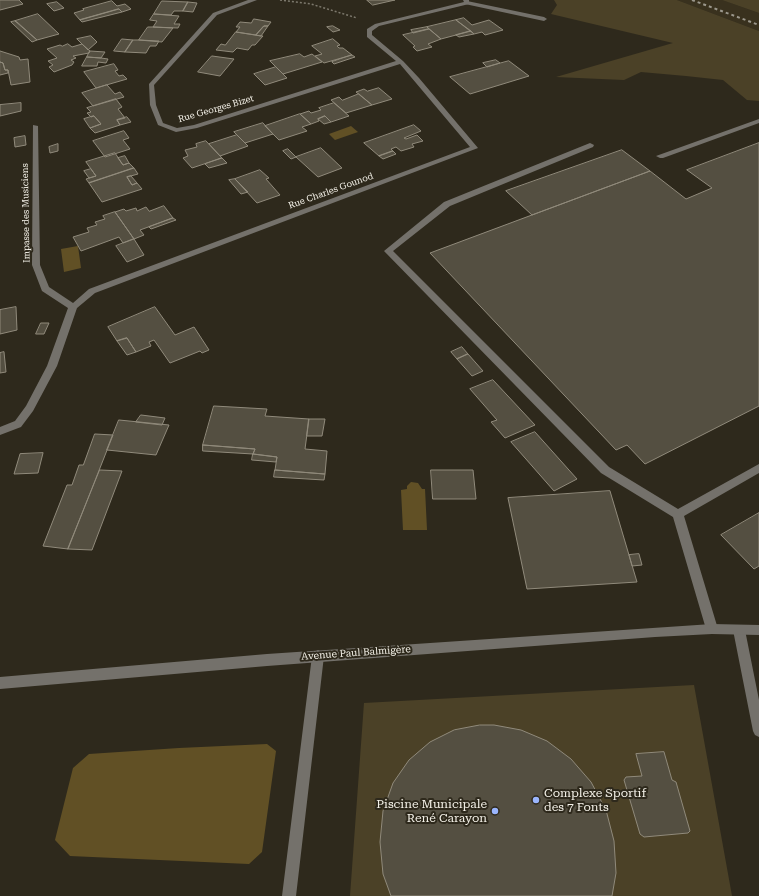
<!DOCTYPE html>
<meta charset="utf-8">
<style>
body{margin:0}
canvas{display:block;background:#2e291c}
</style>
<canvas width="759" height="896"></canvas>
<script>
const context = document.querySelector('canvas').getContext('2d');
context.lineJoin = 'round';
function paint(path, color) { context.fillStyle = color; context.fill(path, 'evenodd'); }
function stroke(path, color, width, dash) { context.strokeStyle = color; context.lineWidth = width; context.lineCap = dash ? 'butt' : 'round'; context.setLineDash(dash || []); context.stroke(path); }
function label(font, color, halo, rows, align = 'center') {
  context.font = font + ' "Roboto Serif",serif'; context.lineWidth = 4; context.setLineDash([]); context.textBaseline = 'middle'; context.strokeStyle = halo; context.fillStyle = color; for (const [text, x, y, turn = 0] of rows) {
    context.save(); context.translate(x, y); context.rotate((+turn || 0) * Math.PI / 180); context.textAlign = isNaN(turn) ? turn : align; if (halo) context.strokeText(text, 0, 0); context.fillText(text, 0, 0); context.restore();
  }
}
paint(new Path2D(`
 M677 0H722L759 13V31Z`), '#39311e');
paint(new Path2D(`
 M554 0H677L759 31V101L747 100 723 80 686 76 641 72 624 80 556 77 673 43 551 14 557 5Z
 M722 0H759V13Z
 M694 685 732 896H350L364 703Z`), '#4b4127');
paint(new Path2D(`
 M351 126 358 132 335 140 329 134Z
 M78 246 81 268 64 272 61 249Z
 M411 482 418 483 422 489H425L427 530H403L401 490 407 489V486Z
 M267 744 276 751 262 852 249 864 70 856 55 840 73 768 89 754 179 748Z`), '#615025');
const building = new Path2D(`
 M0 0H19L23 4 0 10Z
 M367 0H395L373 5Z
 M112 1 117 6 125 4 131 9 122 12 119 9 80 20 74 13 84 10 83 9Z
 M162 1 188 2 183 11H174L171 15 154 14Z
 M57 2 64 8 54 11 47 4Z
 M188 2 197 3 193 12 183 11Z
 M119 9 122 12 82 22 80 20Z
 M38 14 59 34 37 40 15 21Z
 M154 14 179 16 174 24H180L178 28 153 27 157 21 150 20Z
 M464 18 472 25 489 20 503 30 485 35 482 32 474 34 456 20Z
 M254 19 271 22 268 26H264L256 35 236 32 240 27H236L240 22 251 23Z
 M456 20 471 31 441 39 427 27Z
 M15 21 17 22 37 40 32 42 11 22Z
 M264 26H268L261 36 256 35Z
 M333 26 340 30 333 32 327 27Z
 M148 27H153L173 28 162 42 139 40Z
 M427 27 429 29 413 33 411 30Z
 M429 29 441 39 428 44 432 47 417 51 413 47 415 46 403 35Z
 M471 31 474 34 459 37 456 35Z
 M236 32 261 36H263L255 45H252L248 50 237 48 233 52 216 50 221 44 225 45Z
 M91 36 97 42 88 50 77 39Z
 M122 39 133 40 125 52 114 51Z
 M333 39 340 45 337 46 339 48H343L352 55 324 63 315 56 322 54 312 46Z
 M133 40H139L159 41 156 46H150L146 53 125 52Z
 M68 44 72 47 82 44 90 51 89 53 73 56 76 58 71 60 74 62 72 65 54 72 49 67 53 65 48 61 57 58 47 49 60 45 62 46Z
 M0 51 19 57 20 60 28 59 30 82 11 85 8 70H5L3 63 0 62Z
 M90 51 105 52 101 58 87 57Z
 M300 54 304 57 312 54 322 62 283 74 270 61Z
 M352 55 355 57 334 64 332 62Z
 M212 56 234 59 220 76 198 72Z
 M87 57 101 58 108 59 106 63 98 62 97 66H82Z
 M496 60 500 63 487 67 483 63Z
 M509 61 529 76 470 94 450 77Z
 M0 62 3 63 5 70H8V73L0 75Z
 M114 64 118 70 115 71 119 76 123 75 127 79 96 88 84 72Z
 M276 67 287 78 265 85 254 74Z
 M107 85 115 94 120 92 124 97 93 106 82 93Z
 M379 88 392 99 372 105 356 92 364 89 367 91Z
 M359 94 372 105 346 113 331 100 339 97 342 100Z
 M116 99 122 107 118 109 125 118 117 120 120 125 95 133 90 128 101 124 94 116 91 117 87 113 91 112 87 108Z
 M21 103V111L0 116V105Z
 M334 103 349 116 331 122 325 116 318 119 319 121 311 124 300 114 309 111 311 113 321 110 319 108Z
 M300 114 311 124 302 127 307 131 279 140 265 126Z
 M94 116 101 124 90 128 84 119Z
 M325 116 331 122 324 124 318 119Z
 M127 117 131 122 120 125 117 120Z
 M263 123 273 134 245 143 234 132Z
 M414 125 421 131 404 138 406 139 417 135 423 141 412 144 414 147 401 151 396 147 391 149 393 151 379 156 364 143Z
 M124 131 129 138 123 140 130 149 105 157 93 141Z
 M237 135 248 146 220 156 209 144Z
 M25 136 26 145 15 147 14 138Z
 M206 141 222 158 192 168 183 158 188 156 185 150 197 147 196 144Z
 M759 143V406L645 464 627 445 616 450 430 253 650 171 686 199 712 188 687 170Z
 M58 144V151L50 153 49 147Z
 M321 148 342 168 318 177 296 157Z
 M288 149 296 157 291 159 283 151Z
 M622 150 650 171 532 215 506 191Z
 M393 151 396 154 383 159 379 156Z
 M115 153 123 165 129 163 134 168 89 183 86 179 96 176 86 162Z
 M125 156 129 163 123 165 118 158Z
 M222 158 227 163 209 168 205 164Z
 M134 168 138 174 127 177 132 185 137 183 142 189 102 202 89 183Z
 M91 169 96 176 89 178 84 171Z
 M260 170 269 178 266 179 280 195 257 203 235 179Z
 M131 176 137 183 132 185 127 177Z
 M235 179 248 192 241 194 229 180Z
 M164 206 173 218 140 230 144 235 134 239 115 212 124 209 126 211 136 208 137 211 146 207 149 211Z
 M115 212 134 239 123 243 119 237 81 251 73 237 89 232 87 228 97 225 95 222 105 219 103 216Z
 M173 218 176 220 151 229 149 227Z
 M134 239 144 255 127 262 116 246Z
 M16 307 17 330 0 334V310Z
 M155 307 175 335 194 327 209 350 202 353 200 351 170 363 154 340 149 342 151 346 136 352 127 338 117 341 108 327Z
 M41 323H49L44 334H36Z
 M127 338 136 352 127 355 117 341Z
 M462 347 468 354 457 359 451 352Z
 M4 352 6 372 0 373V353Z
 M468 354 483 371 472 376 457 359Z
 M493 380 535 425 505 438 491 422 497 420 470 389Z
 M214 406 267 409 265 416 309 419 305 449 327 451 325 474 275 470 277 457 253 454 255 449 203 445Z
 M141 415 165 418 162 425 136 422Z
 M309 419H325L322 436H307Z
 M119 420 169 425 156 455 107 450Z
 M535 432 577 479 554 491 511 442Z
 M95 434 113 435 68 549 43 546 67 485H72L79 465H83Z
 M203 445 255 449 253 454 203 451Z
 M43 453 38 473 14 474 20 454Z
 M253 454 277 457 276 462 252 460Z
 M100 470 122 471 92 550 68 549Z
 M275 470 324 474H325L324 480 274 477Z
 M431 470H473L476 499H433Z
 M610 491 637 582 527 589 508 498Z
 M759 513V566L754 569 721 535Z
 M639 554 642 565 632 566 629 555Z
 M480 725H494L521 730 547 741 571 759 591 782 606 810 614 841 616 873 612 896H391L383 874 380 842 383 811 393 783 409 760 430 742 454 730Z
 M664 752 672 780 676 782 690 831 688 833 644 837 640 834 624 780 626 777 642 776 636 754Z`);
paint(building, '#544f41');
stroke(building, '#908a7b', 1);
stroke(new Path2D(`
 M280 0 311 4 357 18`), '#7d796d', 1.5, [2, 2]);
paint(new Path2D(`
 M467 1 544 17 547 19 544 21 465 4 464 3Z
 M759 119V123L663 158H660L656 156Z
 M590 143 594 145 593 147 450 206 393 251 609 467 678 509 759 464V473L684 516 718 629 716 633 712 634 708 633 706 629 673 517 601 473 384 251 444 202Z
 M739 625 743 626 745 630 759 700V737L755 735 753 731 733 630 735 626Z
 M318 650 322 652 324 656 296 896H282L312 656 314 652Z`), '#74716b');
paint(new Path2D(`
 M248 0H257L217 15 154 85 156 105 163 123 177 128 194 125 396 61 367 37V29L375 24 464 2 463 0H469V4L379 26 372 31V35L403 61 419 78 478 148 95 293 77 308 57 366 33 411 21 427 0 435V427L15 421 26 406 47 366 68 308 42 291 32 265 33 125 38 126 40 265 49 287 73 303 89 289 470 147 400 64 197 128 176 132 158 125 150 105 149 84 213 13Z
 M712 624 759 625V635L712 634 655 637 267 666 0 689V677L267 654Z`), '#74716b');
stroke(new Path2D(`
 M692 0 759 25`), '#9b978c', 2, [3, 3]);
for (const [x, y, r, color] of [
 [536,800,4,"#9ab5fd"],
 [495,811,4,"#9ab5fd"]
]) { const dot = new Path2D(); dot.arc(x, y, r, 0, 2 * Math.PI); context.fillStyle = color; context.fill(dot); stroke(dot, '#2e291c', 1.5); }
label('9px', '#f5f2e9', '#2e291c', [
 ["Rue Georges Bizet",216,109,-16],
 ["Rue Charles Gounod",331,191,-20],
 ["Impasse des Musiciens",26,213,-91]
]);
label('10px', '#f5f2e9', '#2e291c', [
 ["Avenue Paul Balmigère",356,653,-4]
]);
label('12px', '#f5f2e9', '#2e291c', [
 ["Complexe Sportif",544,793],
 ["des 7 Fonts",544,807],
 ["Piscine Municipale",487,804,"right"],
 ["René Carayon",487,818,"right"]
], 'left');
</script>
